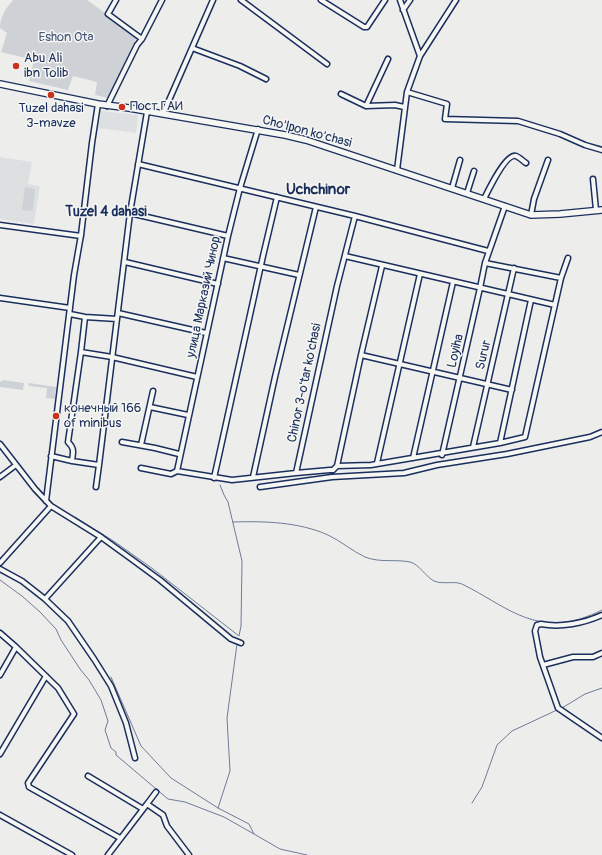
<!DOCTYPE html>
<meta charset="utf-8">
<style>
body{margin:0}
canvas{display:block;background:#edeeec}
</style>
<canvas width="602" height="855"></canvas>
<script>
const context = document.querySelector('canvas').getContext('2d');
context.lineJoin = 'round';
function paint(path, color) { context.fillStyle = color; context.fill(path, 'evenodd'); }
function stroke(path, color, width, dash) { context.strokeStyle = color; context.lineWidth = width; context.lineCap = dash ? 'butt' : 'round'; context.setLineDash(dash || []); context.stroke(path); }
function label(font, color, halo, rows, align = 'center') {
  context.font = font + ' Pangolin,sans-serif'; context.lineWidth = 3; context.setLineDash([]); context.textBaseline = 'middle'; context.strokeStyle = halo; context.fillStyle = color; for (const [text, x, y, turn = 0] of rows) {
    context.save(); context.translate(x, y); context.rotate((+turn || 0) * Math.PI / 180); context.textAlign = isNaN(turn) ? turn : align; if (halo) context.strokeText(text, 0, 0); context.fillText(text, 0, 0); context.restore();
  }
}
paint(new Path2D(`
 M101 111 138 115 136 133 98 128Z
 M0 157 32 162 28 184 40 186 34 224 0 219Z`), '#dde0e1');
paint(new Path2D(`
 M13 0H87L137 36 108 98 95 95 97 82 73 76 68 90 29 81 34 60 1 52 7 33 0 28C0 17 6 8 13 0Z
 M25 187 35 189 33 211 22 210Z
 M3 380 24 383 23 390 0 387V382Z
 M29 383 56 387 55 399 46 398 47 388 28 386Z`), '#ced2d7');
stroke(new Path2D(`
 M75 517 115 542 153 569 239 636 241 626 242 561 228 502 224 495 220 485
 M233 522C265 521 299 522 328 535 341 541 352 551 365 557 380 563 396 559 410 562 419 564 426 577 434 581 443 585 456 580 464 585 504 605 531 633 580 619 588 616 595 614 602 610
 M0 580 22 596 40 612 56 629 61 640 80 669 89 680 101 700 108 721 105 730 111 748 116 752V755L168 799 185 802 224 817 254 834
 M237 644 227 718 230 771 218 808 249 824 254 834 280 849 307 855
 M111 677 141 746 171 778 218 808
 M562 708 585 694 602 688
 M472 803 482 787 497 745 512 731 557 710`), '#6e7a96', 1);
const minor = new Path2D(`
 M116 0 108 14 142 39
 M241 0 327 64
 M321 0 364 27H367L385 0
 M403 10 410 0
 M192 48 240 66 266 79
 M420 56 456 0
 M407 92 447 104 445 119 518 121 560 134 585 145 602 150
 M341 94 366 106 395 105 404 107
 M107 106 137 45 142 39 162 0
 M366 106 388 59
 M163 114 213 0
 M138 164 355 216 488 251
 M397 170 407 92 420 56 400 0
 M593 179 596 210
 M452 188 460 160
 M467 193 474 171
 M484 199C488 191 506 153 516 156 519 157 523 161 526 163
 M130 213 228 236
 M531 215 534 199 548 160
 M0 225 81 236
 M345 256 555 305
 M223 258 299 275
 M125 262 218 284
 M485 263 561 278
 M0 298 70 308
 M118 313 206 333
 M70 314 85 317 117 319
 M85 317 81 352 112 357 197 377
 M361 355 512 390
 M150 407 188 415
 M122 442 155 448 179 454
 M500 443 531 300
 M0 444 35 489 51 506 101 537 130 558 160 580 231 639 241 643
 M141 445 153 391
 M473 447 514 268
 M442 455 480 288 485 263 505 206
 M51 456 72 461 99 465 130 213 147 112
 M413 458 453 282
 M72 461C73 452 75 449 68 442L81 352
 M377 463 420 274
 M337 466 361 355 382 266
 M141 468 171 474 177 471 232 480 296 473 337 286 355 216
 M177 471 228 236 240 188 258 129
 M296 473 330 470H333L337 466 371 465 500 443 525 437 561 278 568 258
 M0 477 16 465
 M253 477 275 377 316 207
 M214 478 263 256 277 197
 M96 487 99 465
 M260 487 332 477 404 473 437 465 507 454 590 437 602 432
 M46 501 74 275 81 235 92 143 98 104
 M0 563 51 506
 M0 569 22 581 45 599 68 621 94 659 111 686 126 723 135 758
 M45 599 101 537
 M602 615C584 623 561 628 541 624L537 625 535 631 540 657 558 708 602 738
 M0 633 16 647 58 688 74 714 28 783 29 787 120 838
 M543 665 573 657H593L602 653
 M0 675 16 647
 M0 754 46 676
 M88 776 143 809
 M147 804 156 792
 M0 815 72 855
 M108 855 147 804 163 815 167 826 189 855`);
const secondary = new Path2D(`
 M0 84 98 104 129 108 285 135 306 140 531 215 560 214 602 210`);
stroke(minor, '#1b2f5e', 7);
stroke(secondary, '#1b2f5e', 8);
stroke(minor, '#f6f6f2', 4);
stroke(secondary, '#f6f6f2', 5.5);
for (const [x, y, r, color] of [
 [16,66,4,"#c8321e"],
 [51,95,4,"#c8321e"],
 [122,107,4,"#c8321e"],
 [56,416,4,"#c8321e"]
]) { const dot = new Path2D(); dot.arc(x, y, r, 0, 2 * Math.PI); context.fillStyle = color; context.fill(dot); stroke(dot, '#f6f6f2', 1.5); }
label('13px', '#48587c', '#f6f6f2', [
 ["Eshon Ota",66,38]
]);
label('13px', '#1b2f5e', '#f6f6f2', [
 ["Abu Ali",24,59],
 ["ibn Tolib",24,74],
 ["Пост ГАИ",130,107],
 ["Tuzel dahasi",51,109,"center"],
 ["3-mavze",51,124,"center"],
 ["конечный 166",64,409],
 ["of minibus",64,424]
], 'left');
label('13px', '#1b2f5e', '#f6f6f2', [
 ["Cho'lpon ko'chasi",307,132,15],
 ["улица Марказий Чинор",204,297,-78],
 ["Loyiha",456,351,-77],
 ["Surur",484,355,-77],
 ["Chinor 3-o'tar ko'chasi",305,383,-78]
]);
label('bold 14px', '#1b2f5e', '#f6f6f2', [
 ["Tuzel 4 dahasi",106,212]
]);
label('bold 15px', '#1b2f5e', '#f6f6f2', [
 ["Uchchinor",318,190]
]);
</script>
